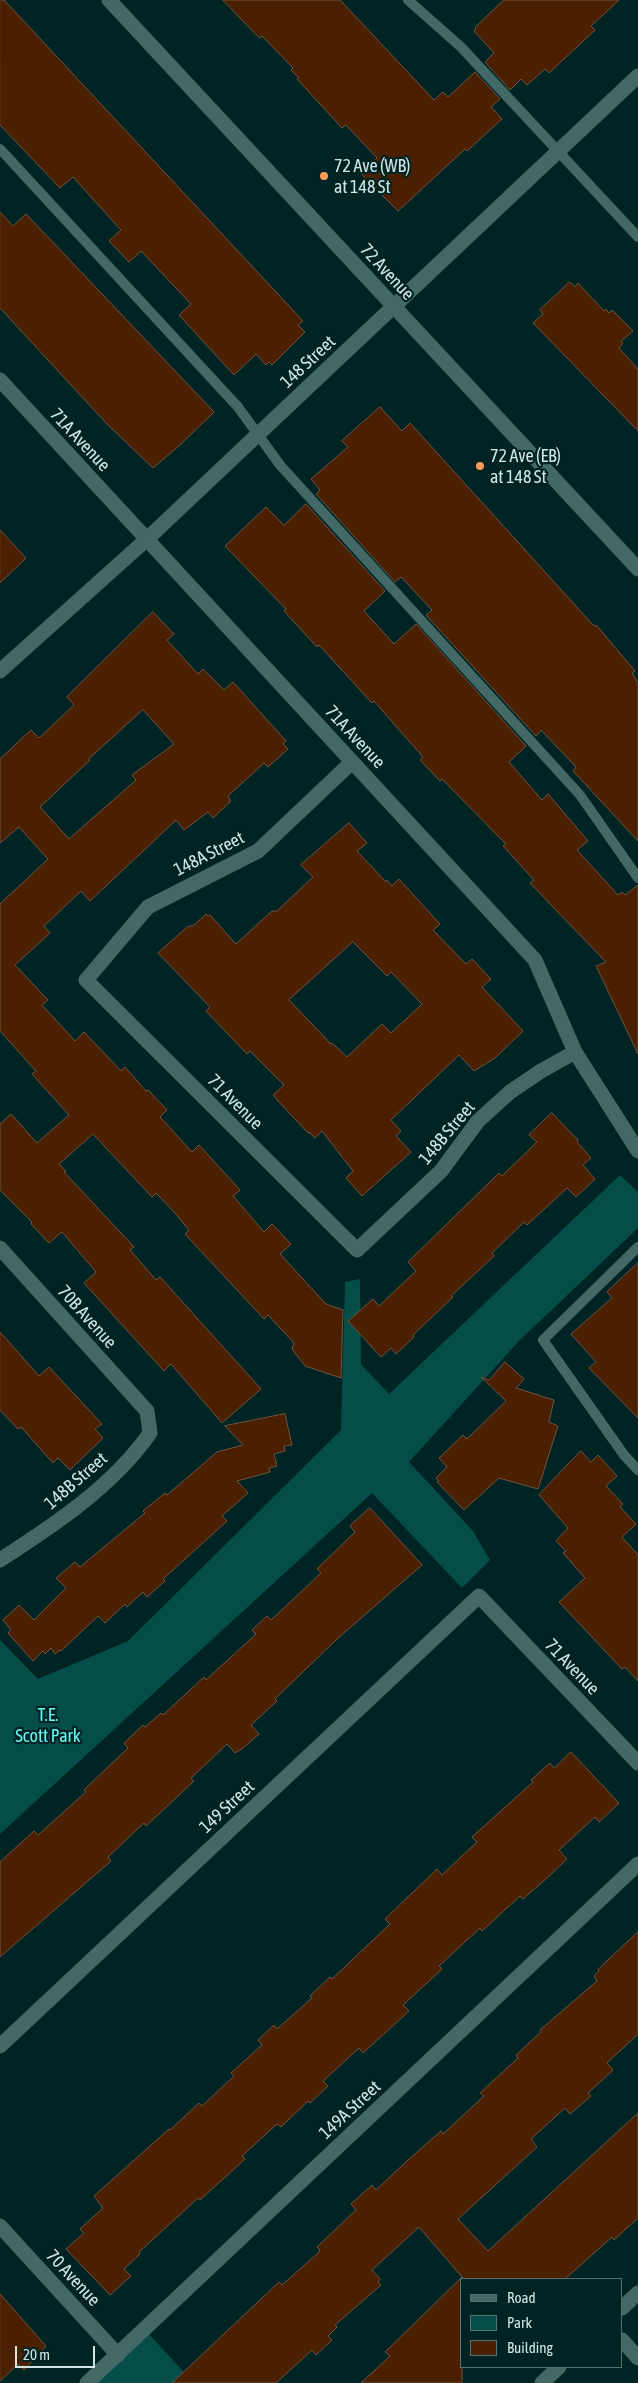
<!DOCTYPE html>
<style>
body{margin:0}
#map{position:relative;width:638px;height:2383px;overflow:hidden;background:#002423;font-family:"Asap Condensed",sans-serif}
canvas{display:block}
.legend{position:absolute;left:460px;top:2278px;width:162px;height:90px;box-sizing:border-box;background:#002423;border:1px solid #547270;margin:0;padding:6px 9px;list-style:none;font-size:15px;color:#d1e6e4}
.legend li{display:flex;align-items:center;gap:10px;height:25px}
.legend b{width:25px;border:1px solid #547270}
.scale{position:absolute;left:15px;top:2346px;width:80px;height:22px;box-sizing:border-box;border:2px solid #d1e6e4;border-top:0;padding-left:6px;font-size:15px;line-height:18px;white-space:nowrap;color:#d1e6e4;-webkit-text-stroke:4px #002423;paint-order:stroke}
</style>
<div id="map">
<canvas width="638" height="2383"></canvas>
<ul class="legend">
<li><b style="height:6px;background:#426966"></b>Road</li>
<li><b style="height:14px;background:#054d49"></b>Park</li>
<li><b style="height:14px;background:#4a2000"></b>Building</li>
</ul>
<div class="scale">20 m</div>
</div>
<script>
const context = document.querySelector('canvas').getContext('2d');
context.lineJoin = 'round';
function paint(path, color) { context.fillStyle = color; context.fill(path, 'evenodd'); }
function stroke(path, color, width, dash) { context.strokeStyle = color; context.lineWidth = width; context.lineCap = dash ? 'butt' : 'round'; context.setLineDash(dash || []); context.stroke(path); }
function label(font, color, halo, rows, align = 'center') {
  context.font = font + ' "Asap Condensed",sans-serif'; context.lineWidth = 4.5; context.setLineDash([]); context.textBaseline = 'middle'; context.strokeStyle = halo; context.fillStyle = color; for (const [text, x, y, turn = 0] of rows) {
    context.save(); context.translate(x, y); context.rotate((+turn || 0) * Math.PI / 180); context.textAlign = isNaN(turn) ? turn : align; if (halo) context.strokeText(text, 0, 0); context.fillText(text, 0, 0); context.restore();
  }
}
paint(new Path2D(`
 M620 1175 638 1192V1228L519 1341 409 1462 473 1531 490 1560 462 1588 372 1493 0 1834V1640L38 1679 128 1641 341 1430 345 1282 360 1279 361 1364 389 1394Z
 M149 2334 194 2383H94Z`), '#054d49');
const building = new Path2D(`
 M0 0H4L303 321 298 325 305 332 272 365 269 362 266 365 256 354 234 375 179 315 191 304 141 251 129 262 109 241 121 230 73 177 60 188 0 125Z
 M223 0H340L434 100 443 92 448 97 475 72 500 99 491 107 502 119 467 151 465 149 398 211 360 173 377 158 346 125 342 128 297 79 299 78 291 70 293 68 262 36 260 38Z
 M504 0H619L591 26 595 30 549 73 545 69 527 85 521 79 510 90 485 62 494 53 474 31 476 29 475 28Z
 M0 212 13 226 26 214 214 412 180 445 153 468 107 424 0 308Z
 M570 282 575 287 578 283 604 311 606 309 609 313 612 310 633 331 621 341 623 343 619 348 638 369V431L533 323 543 314 540 310Z
 M380 407 402 431 410 423 593 625 597 626 635 671 632 673 638 683V841L573 771 576 767 541 730 536 736 426 615 432 610 401 577 395 582 316 494 320 490 311 479 348 447 342 441Z
 M306 504 385 591 364 611 394 644 416 624 526 746 509 762 542 800 548 794 588 841 577 850 618 895 622 892 625 895 638 885V1054L596 966 606 962 530 883 534 880 503 846 506 844 442 779 440 781 420 760 423 757 374 701 372 703 319 645 317 647 284 611 286 609 225 546 266 507 284 525Z
 M0 530 26 558 0 583Z
 M153 612 174 634 167 640 198 674 203 669 224 690 233 682 286 741 283 744 288 749 268 767 264 763 228 796 231 801 213 818 208 812 184 830 176 820 90 901 81 891 44 926 50 933 15 965 48 1000 42 1005 75 1041 84 1032 121 1071 125 1067 146 1091 148 1090 167 1110 160 1117 192 1152 199 1145 240 1190 233 1196 264 1232 272 1224 291 1244 280 1254 326 1304 343 1310 341 1378 305 1366 292 1349 294 1343 268 1315 264 1319 185 1234 189 1230 175 1213 156 1193 152 1197 93 1134 59 1164 66 1171 64 1172 134 1247 130 1250 156 1280 160 1277 261 1389 222 1423 171 1364 164 1371 84 1283 96 1272 62 1232 49 1243 31 1224 32 1222 0 1190V1124L11 1114 37 1143 69 1115 32 1074 36 1071 0 1031V904L48 859 19 827 0 843V759L31 730 39 738 74 705 67 697ZM143 710 174 744 132 775 136 780 69 839 40 807 90 760 89 759Z
 M349 823 367 843 357 851 386 882 387 880 392 886 399 879 440 924 433 930 466 964 472 959 491 979 482 987 523 1031 495 1058 474 1071 459 1055 391 1120 401 1131 396 1136 411 1152 362 1196 346 1178 353 1171 322 1131 315 1138 309 1132 308 1133 278 1101 273 1095 284 1085 250 1051 247 1054 206 1011 210 1007 158 953 187 927 194 925 206 914 208 916 210 915 236 944 272 911H277L313 877 301 865ZM353 942 387 976 391 972 422 1004 391 1033 382 1024 347 1057 332 1043 331 1044 289 1000Z
 M552 1113 578 1140 577 1142 591 1158 583 1165 595 1179 576 1197 567 1188 527 1225 524 1222 492 1253 494 1256 451 1296 453 1297 413 1335 414 1337 396 1354 391 1348 381 1357 348 1321 373 1299 379 1306 416 1271 408 1262 499 1173 502 1176 537 1142 529 1135Z
 M638 1263V1418L589 1368 596 1362 571 1334 612 1298 607 1292Z
 M0 1332 39 1376 49 1367 102 1424 95 1429 103 1438 70 1470 58 1458 53 1463 21 1427 18 1429 0 1410Z
 M505 1362 524 1379 516 1388 554 1400 549 1422 558 1426 538 1489 499 1478 464 1510 437 1482 439 1481 436 1478 447 1467 439 1458 463 1435 467 1439 506 1401 481 1377 489 1380Z
 M285 1414 292 1445 284 1446 285 1451 274 1454 277 1466 269 1468 270 1472 237 1481 248 1493 222 1516 227 1521 163 1579 165 1581 147 1597 143 1592 127 1607 125 1604 105 1623 98 1616 61 1651 60 1650 55 1654 51 1648 45 1654 43 1651 33 1661 8 1633 11 1630 3 1620 19 1605 34 1620 66 1588 56 1578 75 1562 80 1567 145 1513 143 1511 165 1493 167 1495 217 1452 243 1445 225 1426Z
 M581 1451 591 1462 598 1455 617 1476 606 1486 623 1504 620 1507 636 1524 622 1537 638 1555V1681L625 1667 622 1669 559 1602 585 1578 563 1553 566 1551 556 1541 568 1528 539 1495Z
 M370 1508 422 1565 337 1639 275 1699 277 1701 251 1725 259 1734 243 1748 235 1753 227 1744 191 1778 194 1781 146 1826 144 1823 108 1857 111 1861 0 1957V1862L34 1831 38 1835 86 1792 84 1790 128 1748 124 1743 143 1725 145 1727 161 1713 163 1715 204 1677 206 1680 256 1634 252 1630 267 1616 271 1620 301 1592 321 1573 317 1569 355 1532 350 1526Z
 M571 1752 619 1803 599 1822 595 1817 559 1850 567 1859 547 1878 523 1899 520 1896 482 1931 480 1928 439 1966 442 1969 403 2005 409 2011 363 2053 359 2048 323 2081 328 2086 310 2103 308 2101 281 2127 277 2124 242 2156 245 2159 200 2200 198 2198 139 2252 140 2254 124 2269 131 2276 110 2295 66 2249 84 2233 80 2229 103 2208 94 2196 169 2129 170 2130 199 2103 202 2106 234 2076 231 2073 262 2045 258 2040 274 2025 277 2029 312 1998 310 1996 330 1977 332 1979 390 1924 385 1919 437 1869 442 1875 477 1842 472 1837 533 1782 531 1780 550 1763 554 1768Z
 M638 1932V2034L607 2063 613 2070 588 2093 591 2096 570 2114 565 2108 531 2139 537 2147 458 2219 488 2251 638 2113V2218L614 2240 612 2237 565 2279H464L462 2277V2383H361L390 2356 385 2352 462 2277 419 2227 372 2270 380 2279 378 2282 381 2285 335 2325 337 2327 328 2336 332 2340 316 2355 312 2350 276 2383H172L279 2282 282 2285 318 2253 320 2250 317 2247 356 2210 351 2204 372 2185 376 2190 408 2160 441 2131 443 2134 484 2096 480 2093 518 2058 516 2055 541 2032 540 2030 597 1981 594 1976 599 1971 598 1970Z
 M0 2294 46 2346 24 2370 18 2364 0 2381Z`);
paint(building, '#4a2000');
stroke(building, '#6f5443', 1);
stroke(new Path2D(`
 M408 0 461 47 638 237
 M0 149 238 407 280 465 580 795 638 878
 M638 1247 543 1340 624 1455 638 1470`), '#426966', 10);
stroke(new Path2D(`
 M0 380 535 960 575 1052 638 1151
 M352 762 258 851 148 907 86 980 357 1250 441 1171 478 1121 510 1092 541 1071 575 1052
 M0 1248 147 1411 150 1433C112 1487 54 1525 0 1560
 M0 2046 479 1596 638 1763
 M0 2226 118 2355
 M622 2308 638 2293
 M622 2340 638 2358
 M87 2383 638 1864
 M542 2383 559 2367`), '#426966', 15);
stroke(new Path2D(`
 M109 0 638 569
 M0 671 147 539 638 76`), '#426966', 15);
for (const [x, y, r, color] of [
 [324,176,5,"#fe9c57"],
 [480,466,5,"#fe9c57"]
]) { const dot = new Path2D(); dot.arc(x, y, r, 0, 2 * Math.PI); context.fillStyle = color; context.fill(dot); stroke(dot, '#002423', 2); }
label('18px', '#d1e6e4', '#002423', [
 ["72 Ave (WB)",334,166],
 ["at 148 St",334,187],
 ["72 Ave (EB)",490,456],
 ["at 148 St",490,477]
], 'left');
label('18px', '#d1e6e4', '#002423', [
 ["72 Avenue",387,272,47],
 ["148 Street",308,362,-43],
 ["71A Avenue",80,440,47],
 ["71A Avenue",355,737,47],
 ["148A Street",209,854,-27],
 ["71 Avenue",235,1102,45],
 ["148B Street",447,1133,-50],
 ["70B Avenue",87,1317,48],
 ["148B Street",76,1481,-41],
 ["71 Avenue",572,1667,46],
 ["149 Street",227,1807,-43],
 ["149A Street",350,2110,-43],
 ["70 Avenue",73,2278,47]
]);
label('18px', '#66faf2', '#002423', [
 ["T.E.",48,1715],
 ["Scott Park",48,1736]
]);
</script>
